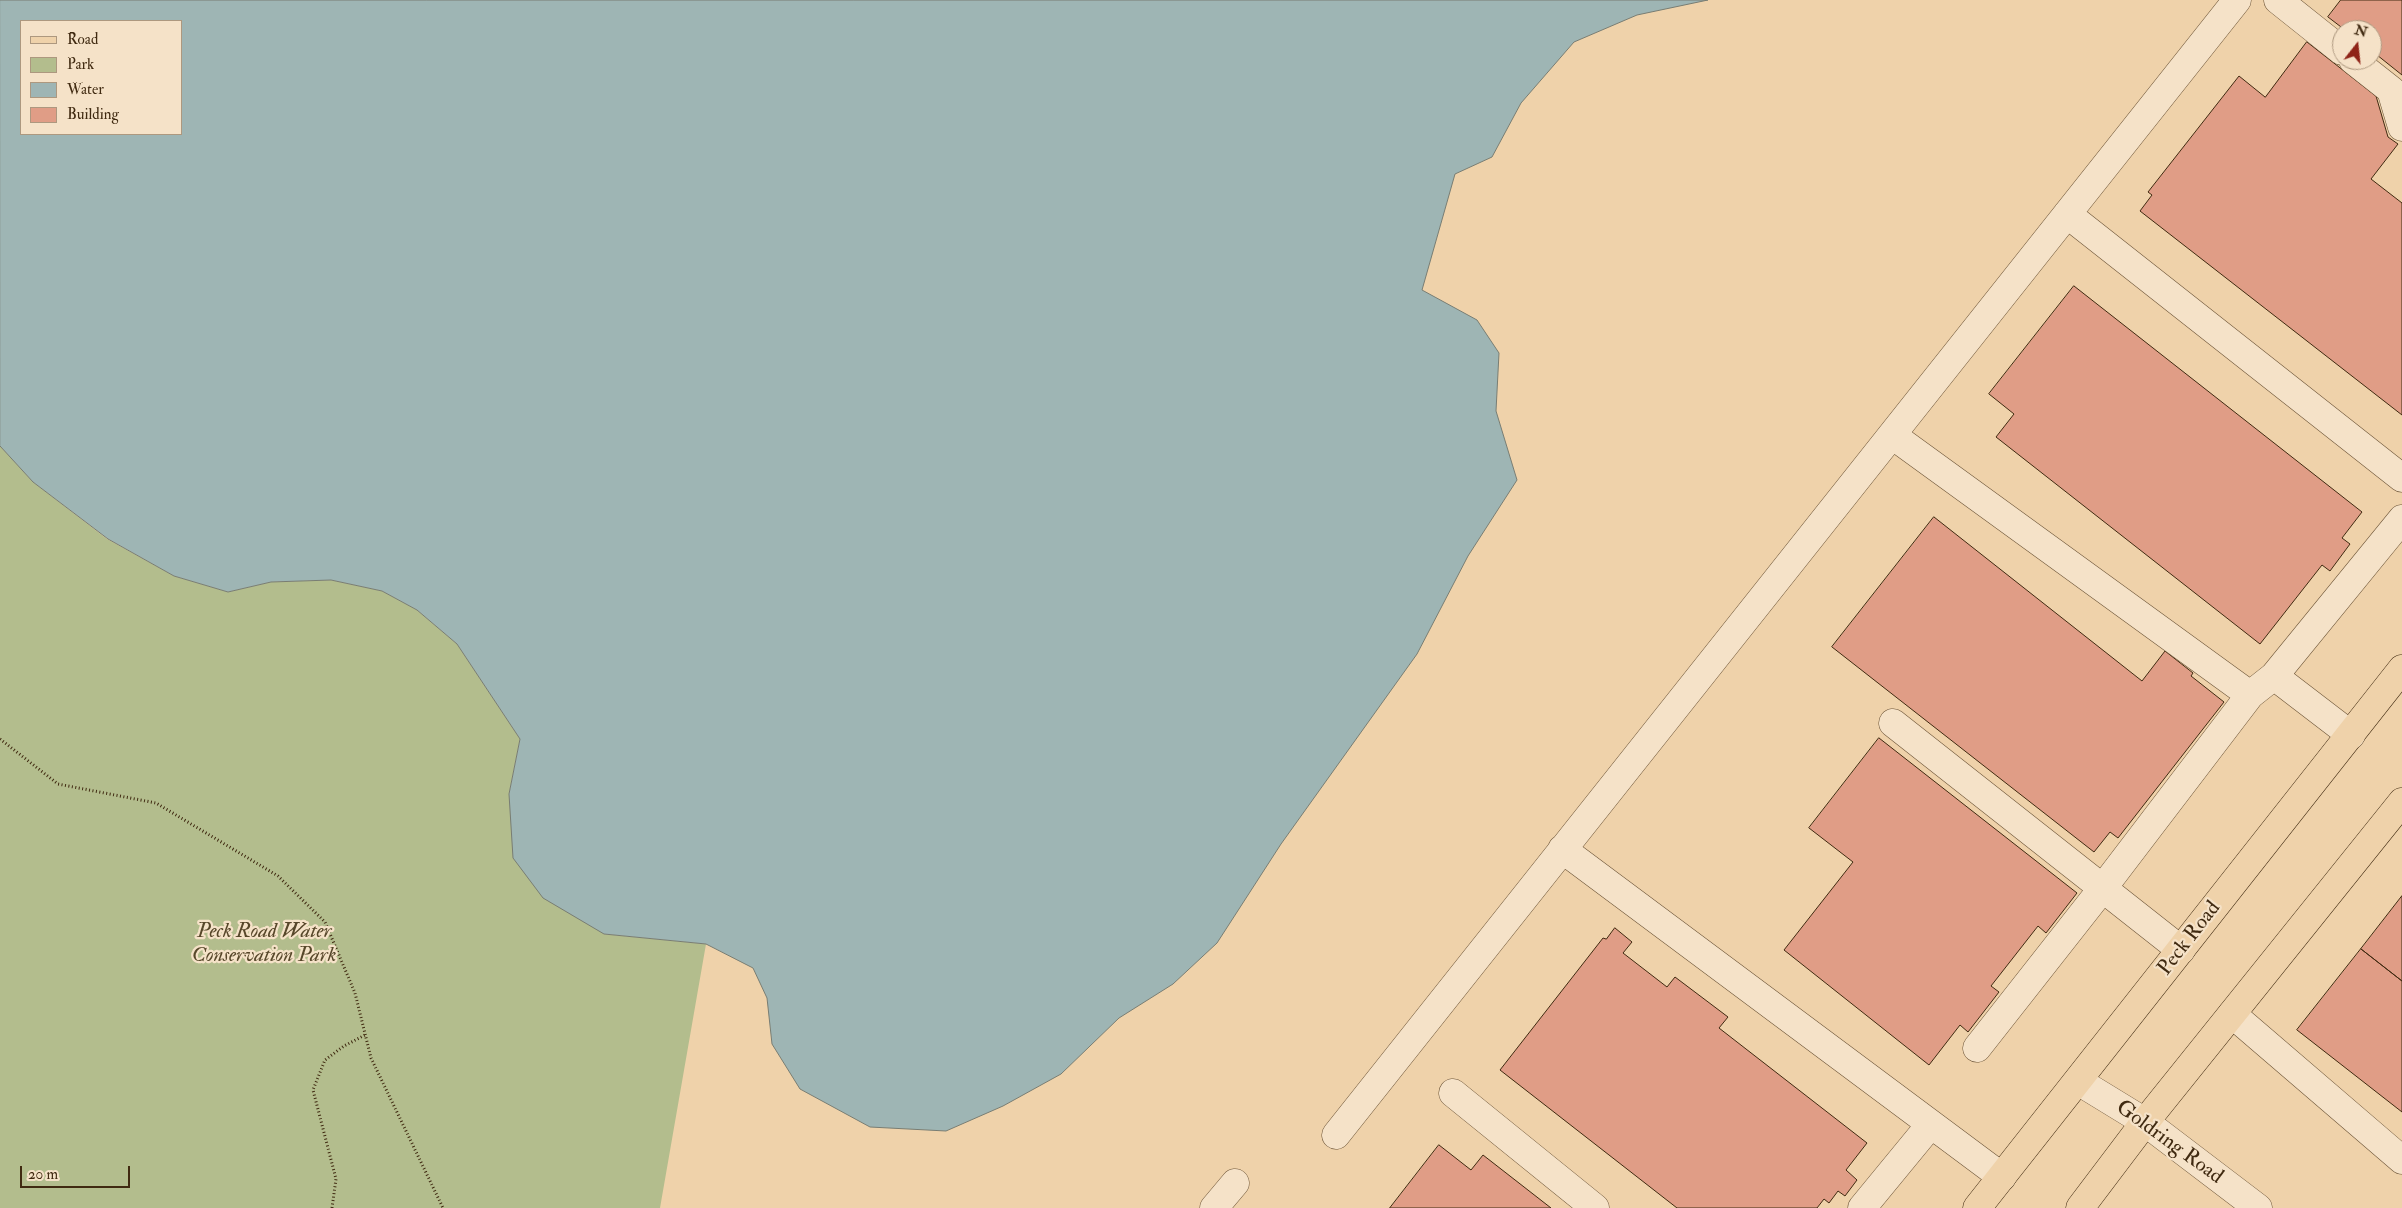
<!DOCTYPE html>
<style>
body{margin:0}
#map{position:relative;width:2402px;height:1208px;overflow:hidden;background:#efd2aa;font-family:"IM FELL Double Pica",serif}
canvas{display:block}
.legend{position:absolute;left:20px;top:20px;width:162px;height:115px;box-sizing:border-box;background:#f5e2c8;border:1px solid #ad987f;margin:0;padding:6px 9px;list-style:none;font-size:15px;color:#402a11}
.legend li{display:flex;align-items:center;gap:10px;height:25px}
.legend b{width:25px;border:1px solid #ad987f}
.north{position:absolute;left:2332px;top:20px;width:50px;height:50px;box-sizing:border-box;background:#f5e2c8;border:1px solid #ad987f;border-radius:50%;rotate:16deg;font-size:14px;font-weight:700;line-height:20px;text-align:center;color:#402a11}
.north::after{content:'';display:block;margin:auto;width:18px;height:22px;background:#8f2418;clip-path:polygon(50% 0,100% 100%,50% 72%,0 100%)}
.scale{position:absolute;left:20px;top:1166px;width:110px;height:22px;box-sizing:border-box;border:2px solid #402a11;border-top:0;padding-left:6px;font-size:15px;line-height:18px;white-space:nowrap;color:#402a11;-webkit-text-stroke:4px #f5e2c8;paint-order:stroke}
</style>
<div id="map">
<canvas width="2402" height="1208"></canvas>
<ul class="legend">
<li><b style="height:6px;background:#efd2aa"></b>Road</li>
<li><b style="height:14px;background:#b3bd8d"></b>Park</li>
<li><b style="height:14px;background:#9eb5b4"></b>Water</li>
<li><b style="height:14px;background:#e09d86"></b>Building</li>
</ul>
<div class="north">N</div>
<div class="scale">20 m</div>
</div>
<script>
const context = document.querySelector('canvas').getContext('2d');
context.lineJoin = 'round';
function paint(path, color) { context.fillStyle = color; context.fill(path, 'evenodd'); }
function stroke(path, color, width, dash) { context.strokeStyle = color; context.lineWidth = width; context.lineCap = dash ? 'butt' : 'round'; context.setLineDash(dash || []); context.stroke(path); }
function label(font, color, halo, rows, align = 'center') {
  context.font = font + ' "IM FELL Double Pica",serif'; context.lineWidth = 4.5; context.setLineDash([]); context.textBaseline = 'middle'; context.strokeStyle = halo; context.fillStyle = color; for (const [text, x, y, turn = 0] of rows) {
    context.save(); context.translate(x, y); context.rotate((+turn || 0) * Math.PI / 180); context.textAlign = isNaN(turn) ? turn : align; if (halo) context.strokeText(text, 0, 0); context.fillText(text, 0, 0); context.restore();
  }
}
paint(new Path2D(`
 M0 446 33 482 107 539 174 576 228 592 271 582 331 580 382 591 417 610 457 644 520 739 509 794 604 934 706 944 660 1208H0Z`), '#b3bd8d');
const water = new Path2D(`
 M0 0H1708L1637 15 1574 42 1521 103 1492 157 1455 174 1422 290 1477 320 1499 353 1496 411 1517 480 1468 556 1417 654 1281 844 1217 943 1173 984 1119 1018 1061 1074 1003 1106 946 1131 870 1127 800 1089 772 1044 767 998 753 968 706 944 604 934 543 898 513 858 509 794 520 739 457 644 417 610 382 591 331 580 271 582 228 592 174 576 108 539 33 482 0 446ZM21 21H181V134H21Z`);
paint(water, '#9eb5b4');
stroke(water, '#787d73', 1);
const building = new Path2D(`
 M2341 0H2402V75L2372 51V30H2345L2328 17Z
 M2307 42 2376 96 2388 137 2398 144 2371 179 2402 203V415L2140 211 2152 195 2148 192 2239 76 2265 97Z
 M2074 286 2362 512 2342 538 2350 544 2330 571 2322 565 2260 644 1996 437 2014 414 1989 394Z
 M1934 517 2142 681 2165 651 2193 673 2191 676 2224 702 2118 838 2110 832 2094 852 1832 647Z
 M1879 738 2077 893 2046 933 2038 926 1991 986 1999 992 1968 1032 1960 1025 1929 1065 1784 950 1853 862 1809 828Z
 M2402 896V981L2361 949Z
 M1615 928 1632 942 1623 953 1667 987 1675 977 1728 1017 1719 1028 1867 1143 1846 1170 1857 1180 1845 1196 1838 1191 1829 1203 1824 1199 1817 1208H1677L1500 1070 1603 938 1606 939Z
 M2361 949 2402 981V1112L2297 1030Z
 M1439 1145 1471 1170 1483 1155 1551 1208H1390Z`);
paint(building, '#e09d86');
stroke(building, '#402a11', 1);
const minor = new Path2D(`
 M2278 0 2342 51
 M2353 60 2391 90 2402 127
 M2067 214 2402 478
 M1892 435 2250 695
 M2274 676 2402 519
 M1893 723 2181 950
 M1562 849 2002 1177
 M2232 1014 2402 1160
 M1977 1048 2102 889 2250 695 2274 676 2351 735
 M2078 1081 2145 1122 2258 1208
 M1453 1093 1595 1208
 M1336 1135 2237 0
 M1214 1208 1235 1183
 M1862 1208 1931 1124`);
const major = new Path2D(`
 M1977 1208 2402 669
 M2080 1208 2145 1122 2402 802`);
stroke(minor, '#6c5437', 29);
stroke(major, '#402a11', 29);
stroke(new Path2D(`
 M0 739 58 784 156 803 278 876 325 922 355 993 371 1058 443 1208
 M332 1208 336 1179 313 1090 325 1060 344 1046 365 1035`), '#402a11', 3, [1, 2.5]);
stroke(minor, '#f5e2c8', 28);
stroke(major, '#efd2aa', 28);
label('italic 21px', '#57472a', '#f5e2c8', [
 ["Peck Road Water",264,932],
 ["Conservation Park",264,956]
]);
label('21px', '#402a11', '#f5e2c8', [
 ["Peck Road",2190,939,-52],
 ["Goldring Road",2169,1143,36]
]);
</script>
